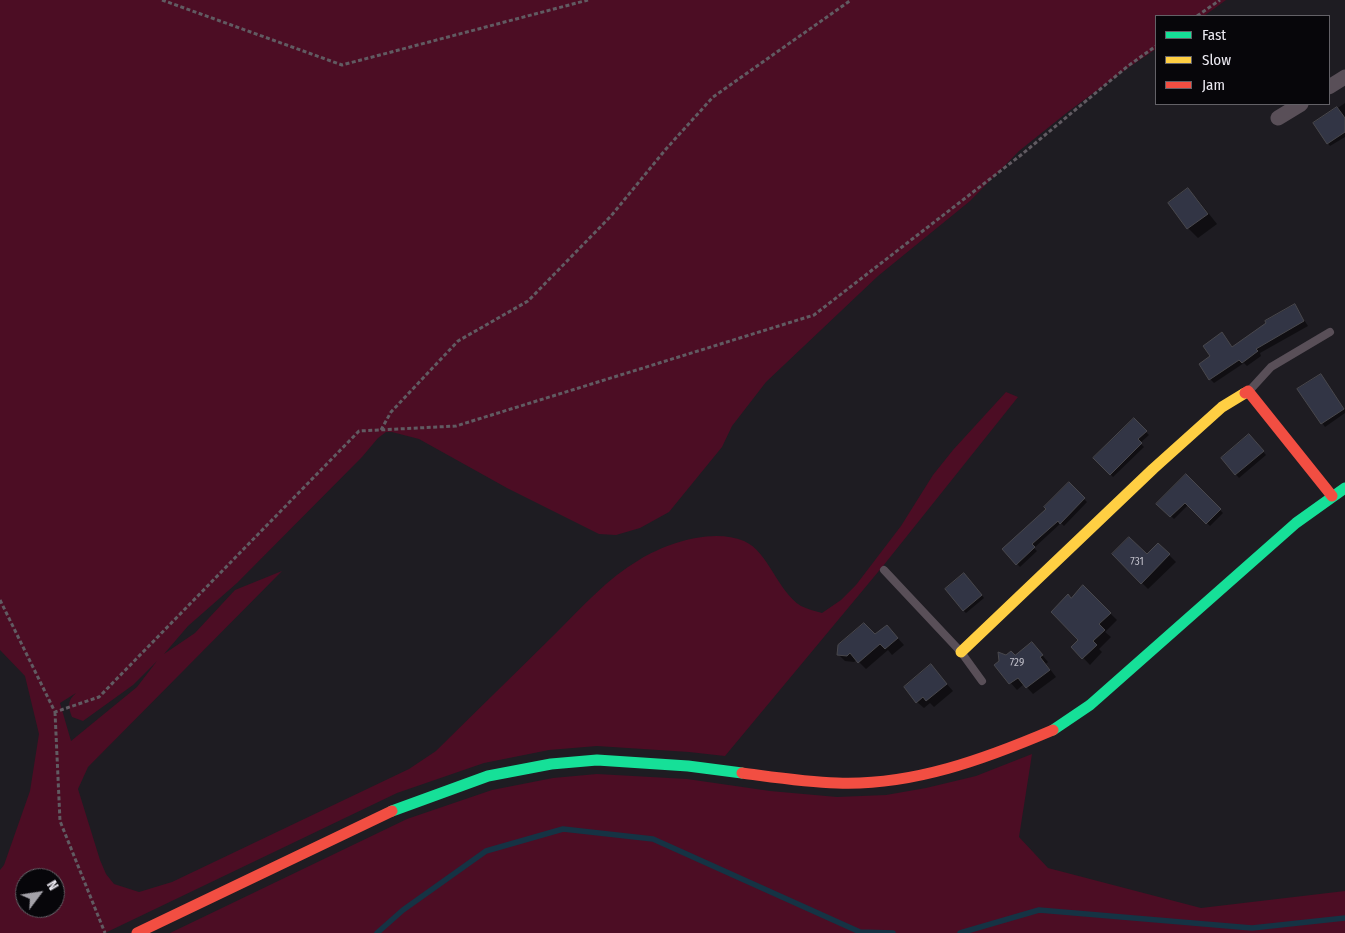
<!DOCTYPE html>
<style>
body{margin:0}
#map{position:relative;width:1345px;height:933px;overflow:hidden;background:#1e1c22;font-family:"Fira Sans Condensed",sans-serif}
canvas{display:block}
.legend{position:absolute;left:1155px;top:15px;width:175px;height:90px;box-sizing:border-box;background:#07060a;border:1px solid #636167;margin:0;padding:6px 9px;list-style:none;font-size:15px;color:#eceaf2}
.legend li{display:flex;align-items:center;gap:10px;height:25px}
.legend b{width:25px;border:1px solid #636167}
.north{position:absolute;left:15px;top:868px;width:50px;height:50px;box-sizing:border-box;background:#07060a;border:1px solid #636167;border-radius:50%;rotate:59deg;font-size:14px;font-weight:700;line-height:20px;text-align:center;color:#eceaf2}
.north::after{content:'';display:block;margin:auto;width:18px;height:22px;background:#a4a2a9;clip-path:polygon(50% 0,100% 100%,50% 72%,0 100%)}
</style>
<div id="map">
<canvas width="1345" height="933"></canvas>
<ul class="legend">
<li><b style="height:6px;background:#16e098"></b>Fast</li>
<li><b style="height:6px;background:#ffcf43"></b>Slow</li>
<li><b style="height:6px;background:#f24e42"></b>Jam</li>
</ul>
<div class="north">N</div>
</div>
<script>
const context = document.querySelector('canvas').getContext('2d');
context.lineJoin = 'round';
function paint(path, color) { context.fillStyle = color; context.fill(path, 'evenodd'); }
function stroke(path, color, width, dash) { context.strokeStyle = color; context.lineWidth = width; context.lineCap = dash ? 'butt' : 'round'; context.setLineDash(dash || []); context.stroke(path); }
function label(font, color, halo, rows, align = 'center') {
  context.font = font + ' "Fira Sans Condensed",sans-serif'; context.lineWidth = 5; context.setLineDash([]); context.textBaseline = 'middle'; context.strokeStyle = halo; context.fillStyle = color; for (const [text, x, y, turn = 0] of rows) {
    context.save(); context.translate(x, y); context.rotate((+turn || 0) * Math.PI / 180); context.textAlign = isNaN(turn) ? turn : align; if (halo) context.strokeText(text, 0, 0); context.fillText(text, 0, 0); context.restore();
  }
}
paint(new Path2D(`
 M0 0H1226L1204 16H1156V49L1122 72 1069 111 1019 151 970 201 878 276 766 382 732 426 722 447 669 512 640 528 616 535 599 534 507 488 419 439 392 432H386L378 438 362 457 237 583 188 626 164 654 195 633 235 590 282 571 88 767 78 789 100 860 106 874 114 884 139 892 172 882 409 769 436 751C476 711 517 672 557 632 582 607 608 578 639 560 667 543 712 528 744 541 769 552 777 591 801 606 807 609 815 611 822 613L841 600 856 585 901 526 933 475 953 450 1006 392 1018 397 883 566 725 756 689 752 597 746 549 750 484 763 397 793 105 933H0V870L4 865 30 791 39 734 25 676 0 650ZM157 661 137 687 71 741 60 703 76 693C67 701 68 706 72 717L83 721 133 685ZM25 878H55V908H25Z
 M1032 754 1019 837 1048 868 1201 908 1345 891V933H170L407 819 492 790 553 778 597 774 687 779 770 791 837 797 886 795 926 788 976 776Z`), '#4c0d24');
paint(new Path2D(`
 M1345 103V137L1330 146 1314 124Z
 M1188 190 1198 200 1217 224 1198 238 1188 228Z
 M1295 306 1308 326 1260 353 1261 356 1247 366 1244 363 1214 383 1210 379 1200 365 1212 357 1226 338 1232 348Z
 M1323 378 1345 410V413L1325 427 1299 390Z
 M1134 420 1149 435 1140 443 1144 447 1113 477 1095 458Z
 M1252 439 1266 455 1239 478 1222 458Z
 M1186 476 1223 513 1210 526 1188 505 1174 519 1158 504Z
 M1069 484 1087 502 1064 526 1061 523 1034 548 1037 551 1020 567 1004 549 1048 509Z
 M1158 544 1176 562 1148 589 1113 554 1147 556Z
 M967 578 984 598 966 613 963 610Z
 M1083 587 1117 620 1105 632 1111 637 1099 649 1102 652 1090 665 1073 647 1080 640 1071 599Z
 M893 633 904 645 892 655 888 650 866 669 857 660 854 662 845 661 838 654 875 636Z
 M1038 650 1048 662 1046 664 1056 677 1033 694 1024 684 1017 690 995 665Z
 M937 673 953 691 934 707 930 703 924 708 917 702Z`), '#0007');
stroke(new Path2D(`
 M377 933 403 910 486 851 563 829 653 839 860 932 893 933
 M960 933 1039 910 1252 928 1345 918`), '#153344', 5.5);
const building = new Path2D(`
 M1337 107 1345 118V132L1327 144 1313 123Z
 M1188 188 1208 214 1187 229 1168 203Z
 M1295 304 1304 321 1256 349 1258 351 1242 363 1239 360 1209 380 1199 364 1210 356 1203 346 1222 332 1232 347 1266 323 1265 321Z
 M1321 374 1344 409 1321 424 1297 389Z
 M1134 418 1147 431 1138 439 1142 443 1110 475 1093 458Z
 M1249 434 1264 451 1235 475 1221 458Z
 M1186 474 1221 509 1206 524 1185 503 1170 517 1156 504Z
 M1069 482 1085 498 1060 524 1058 521 1032 544 1035 547 1016 565 1002 549 1046 509 1044 507Z
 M1129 537 1147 554 1158 543 1170 554 1141 584 1112 554Z
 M964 573 982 595 963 611 945 589Z
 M1083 585 1111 613 1099 624 1105 630 1093 641 1097 645 1082 659 1071 647 1078 640 1051 612 1068 594 1071 598Z
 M864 623 875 634 887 625 898 638 885 649 880 644 858 663 850 653 847 656 837 655 838 645Z
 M1032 642 1043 655 1040 657 1050 670 1026 688 1018 678 1009 684 994 665 999 661 998 652 1006 655 1011 651 1015 655Z
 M931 664 947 684 926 701 923 697 916 703 904 687Z`);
paint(building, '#323545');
stroke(building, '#49484d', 1);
stroke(new Path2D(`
 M162 0 342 65 588 0
 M1197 16 1220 0
 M381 430 391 412 458 341 528 301 611 216 666 149 713 97 851 0
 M0 600 55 712 99 697 359 431 456 426 814 315 1021 155 1128 66 1156 46
 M55 712 60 821 105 933`), '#615b62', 3, [4, 2.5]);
stroke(new Path2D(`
 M1250 390 1271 367 1330 332
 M884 570 961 652 982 681`), '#594f58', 8);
stroke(new Path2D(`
 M1329 87 1345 77
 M1278 118 1301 104`), '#594f58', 15);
stroke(new Path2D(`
 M1053 730 1090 705 1296 523 1345 488
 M392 811 488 776 551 764 597 760 688 766 742 773`), '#16e098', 11);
stroke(new Path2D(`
 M961 652 1153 469 1222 407 1245 393`), '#ffcf43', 11);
stroke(new Path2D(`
 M1245 393 1248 391 1332 496
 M742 773C773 777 805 782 837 783 912 786 985 759 1053 730
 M137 933 392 811`), '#f24e42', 11);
label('11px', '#bebdc7', null, [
 ["731",1137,562],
 ["729",1017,663]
]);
</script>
